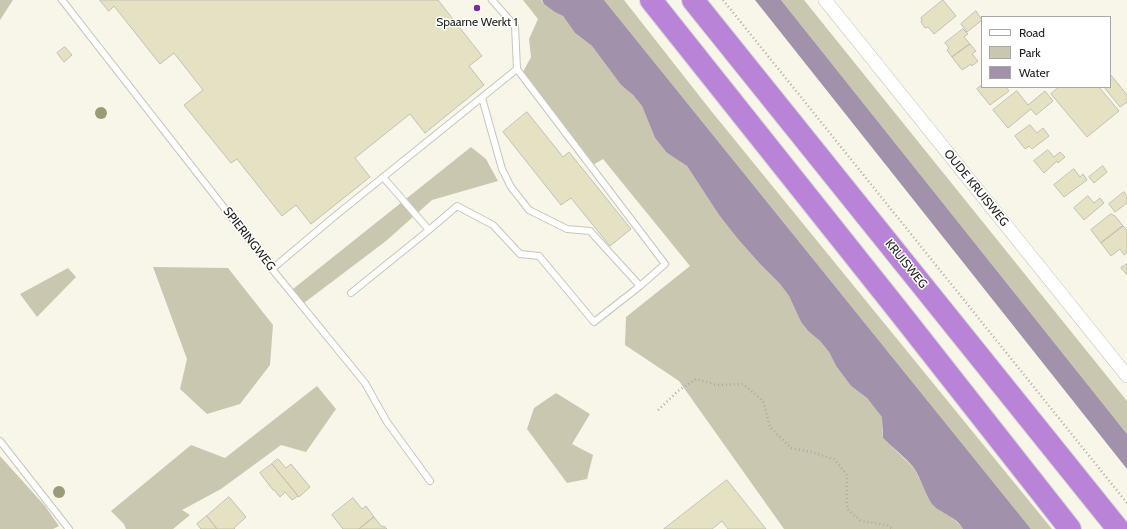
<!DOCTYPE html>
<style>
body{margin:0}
#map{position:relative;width:1127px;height:529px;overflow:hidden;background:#f7f6e9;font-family:Cabin,sans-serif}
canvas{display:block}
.legend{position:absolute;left:981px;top:16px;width:130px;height:72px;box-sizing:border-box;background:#fff;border:1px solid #a7a7a5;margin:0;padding:5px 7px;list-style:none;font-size:12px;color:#22221d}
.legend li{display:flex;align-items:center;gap:8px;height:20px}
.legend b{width:20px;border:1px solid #a7a7a5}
</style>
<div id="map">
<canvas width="1127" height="529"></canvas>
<ul class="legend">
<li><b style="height:5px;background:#fff"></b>Road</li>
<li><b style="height:11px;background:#c9c7af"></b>Park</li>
<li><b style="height:11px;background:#a191ab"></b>Water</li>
</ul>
</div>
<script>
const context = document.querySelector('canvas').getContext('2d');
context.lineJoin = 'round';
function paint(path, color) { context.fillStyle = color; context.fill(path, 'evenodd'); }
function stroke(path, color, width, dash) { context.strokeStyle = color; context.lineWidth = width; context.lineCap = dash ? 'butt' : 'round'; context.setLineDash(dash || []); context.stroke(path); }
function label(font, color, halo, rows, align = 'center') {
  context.font = font + ' Cabin,sans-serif'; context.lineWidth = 3; context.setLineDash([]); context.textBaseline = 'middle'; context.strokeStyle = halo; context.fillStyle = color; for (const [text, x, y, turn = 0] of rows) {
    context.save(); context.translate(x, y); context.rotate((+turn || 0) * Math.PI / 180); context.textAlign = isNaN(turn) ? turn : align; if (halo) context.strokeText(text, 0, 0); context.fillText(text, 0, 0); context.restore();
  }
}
paint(new Path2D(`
 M0 0H13L0 20Z
 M523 0H541L544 4 563 16 575 33 592 46 621 85 633 95 642 106 655 138 667 153 687 166 719 215 737 238 760 264 780 284 789 296 801 322 808 331 820 341 829 352 836 366 851 386 867 398 883 417 882 429 883 438 914 468 919 478 942 512 949 515 960 525 963 529H784L679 381 625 345 626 317 690 266 603 159 593 165 522 74 531 57 529 39 538 19Z
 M604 0H624L712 112 1052 529H1031Z
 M781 0H804L1127 401V434Z
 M471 147 486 159 498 181 432 200 386 241 304 303 293 289Z
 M153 267 228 268 273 325 270 365 240 404 207 414 180 389 187 359Z
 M68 268 76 277 37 317 20 294Z
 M317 386 336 409 306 452 281 445 221 489 182 510 190 515 173 529H126L124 524 111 511 191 445 225 458Z
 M556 393 590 414 572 444 593 455 587 479 567 483 527 429 534 408Z
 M0 456 45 506 59 526 53 529H0Z`), '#c9c7af');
paint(new Path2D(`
 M542 0H604L1031 529H963C956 516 941 514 932 504 925 493 921 479 914 468 907 459 892 447 883 438L882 417 867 398 851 386 836 366 829 352 820 341 808 331 801 322 789 296 780 284 760 264 737 238 719 215 687 166 667 153 655 138 642 106 633 95 621 85 592 46 575 33 563 16 555 12 544 4Z
 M755 0H781L1127 434V469Z`), '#a191ab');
const building = new Path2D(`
 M100 0H438L482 56 469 66 484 85 425 133 410 114 355 158 370 177 311 224 296 205 282 216 237 159 231 163 184 105 203 90 174 53 160 64 114 6 109 11Z
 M943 0 956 16 934 34 928 27 925 28 921 22 922 19 921 18Z
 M976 11 982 20 967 32 961 24Z
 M963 29 968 34 964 37 970 44 952 57 947 50 949 48 945 43Z
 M970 44 976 51 972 54 978 61 972 66 971 64 962 70 952 57Z
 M65 47 72 55 64 62 57 53Z
 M1110 74 1127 95V102L1120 107 1104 87H1110Z
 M982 85V87H1006L1009 91 990 105 977 89Z
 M1059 87H1099L1119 111 1087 137 1051 94Z
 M1017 91 1028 105 1045 91 1053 101 1036 115 1031 109 1008 128 993 110Z
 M527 112 563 157 569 152 631 229 610 246 571 198 561 205 503 132Z
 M1030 125 1037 133 1043 128 1049 136 1032 149 1029 146 1025 149 1015 136Z
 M1048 150 1054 157 1060 152 1065 157 1058 163 1057 161 1044 173 1034 161Z
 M1103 166 1107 172 1094 183 1089 177Z
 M1074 169 1080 177 1083 174 1087 180 1064 197 1054 185Z
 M1124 192 1127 196V203L1115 212 1109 204Z
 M1088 196 1094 203 1100 198 1104 203 1084 220 1074 208Z
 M1111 214 1115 216 1123 226 1101 243 1091 230Z
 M1123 226 1127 230V253L1124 255 1120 249 1111 256 1101 243Z
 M1127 264V275L1121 268Z
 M278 459 286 468 291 464 310 487 299 497 272 464Z
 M272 464 298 496 292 500 285 492 280 497 274 490H273L260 473Z
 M727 480 766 529H728L722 521 712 529H664Z
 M229 497 246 517 234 528 235 529H217L207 516Z
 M353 498 362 509 366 506 374 517 359 529H343L332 515Z
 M207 516 217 529H201L197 524Z
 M374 517 382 527 384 526 387 529H359Z`);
paint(building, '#e4e2c2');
stroke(building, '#c1c0b3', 1);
const lane = new Path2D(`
 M62 0 272 269 365 383 387 422 430 481
 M482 98 502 169 511 187 529 210 567 229 590 231 640 286 665 264 517 69
 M429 230 457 206 493 225 520 254 539 256 594 322 640 286
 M272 269 335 216 517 69 515 26 492 0
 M351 293 429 230 383 177
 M0 441 69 529`);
const street = new Path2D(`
 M825 0 1127 376`);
const highway = new Path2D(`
 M651 0 897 309 1070 529
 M693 0 1118 529`);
stroke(lane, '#c7c6b9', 8);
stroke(street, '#c7c6b9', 14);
stroke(highway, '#d7d7d6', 24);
stroke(new Path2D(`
 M723 0 1127 503
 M658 410 678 391 696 379 717 385 743 384 763 401 770 427 791 448 811 452 834 459 847 475V509L861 521 887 525 893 529`), '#acaba1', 2.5, [1, 3]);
stroke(lane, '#fff', 6);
stroke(street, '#fff', 13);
stroke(highway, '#b983d7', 22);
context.fillStyle = '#9d9a77';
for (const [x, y] of [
 [101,113],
 [59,492]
]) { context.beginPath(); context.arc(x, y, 6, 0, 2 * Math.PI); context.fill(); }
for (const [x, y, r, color] of [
 [477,8,4,"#782b9c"]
]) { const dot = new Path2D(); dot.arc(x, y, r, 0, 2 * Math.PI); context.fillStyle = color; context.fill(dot); stroke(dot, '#fff', 1.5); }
label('12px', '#22221d', '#fff', [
 ["Spaarne Werkt 1",477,22]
]);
label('12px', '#22221d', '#fff', [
 ["OUDE KRUISWEG",976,188,51],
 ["SPIERINGWEG",249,239,52],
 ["KRUISWEG",906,264,51]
]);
</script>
